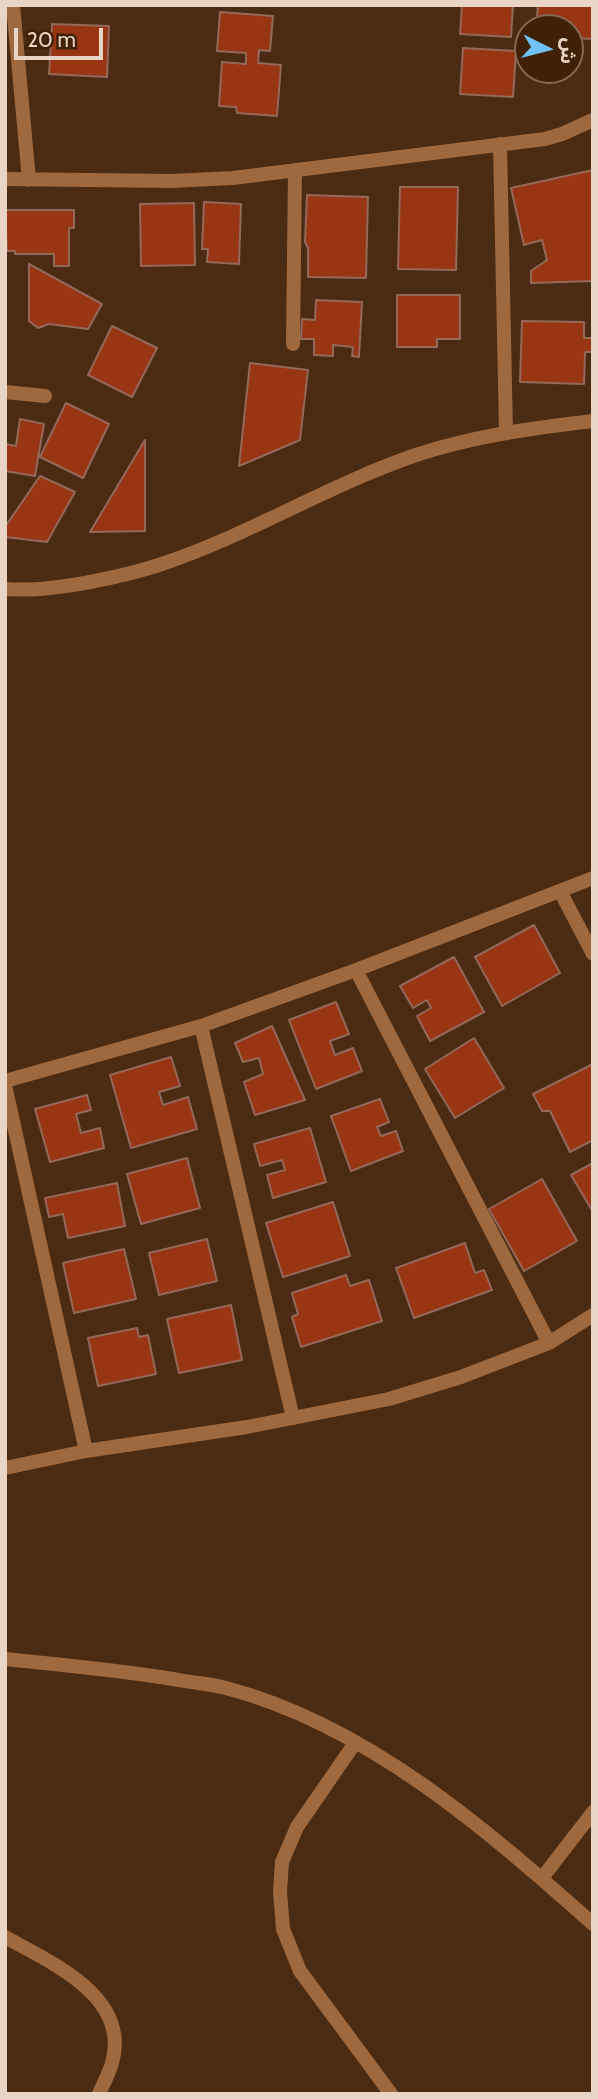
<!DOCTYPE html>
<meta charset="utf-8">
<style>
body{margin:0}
#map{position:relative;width:598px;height:2099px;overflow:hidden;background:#4b2b11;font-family:Cabin,"Noto Sans Arabic",sans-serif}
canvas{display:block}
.frame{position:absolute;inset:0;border:7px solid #e9d5c6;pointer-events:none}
.north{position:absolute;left:514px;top:14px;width:70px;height:70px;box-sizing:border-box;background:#402106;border:2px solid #846953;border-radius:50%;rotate:96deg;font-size:19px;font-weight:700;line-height:28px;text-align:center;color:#e9d5c6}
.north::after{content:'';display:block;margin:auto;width:24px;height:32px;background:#70c1f4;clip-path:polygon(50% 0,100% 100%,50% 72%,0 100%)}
.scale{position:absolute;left:14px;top:28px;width:89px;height:32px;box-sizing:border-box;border:4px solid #e9d5c6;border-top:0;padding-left:9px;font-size:21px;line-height:24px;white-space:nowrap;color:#e9d5c6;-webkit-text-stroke:5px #402106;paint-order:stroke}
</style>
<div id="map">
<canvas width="598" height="2099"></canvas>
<div class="frame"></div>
<div class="north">ش</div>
<div class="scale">20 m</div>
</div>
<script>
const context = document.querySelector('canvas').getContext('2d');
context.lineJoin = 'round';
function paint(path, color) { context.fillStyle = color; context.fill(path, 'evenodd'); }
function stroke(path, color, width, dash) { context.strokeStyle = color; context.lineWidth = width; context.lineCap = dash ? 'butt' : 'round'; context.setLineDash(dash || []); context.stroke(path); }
const building = new Path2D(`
 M462 5H513L511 37 460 34Z
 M538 5H593V39L570 38V28H536Z
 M220 12 273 16 270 51 259 50 258 63 281 65 277 116 237 113 236 107 219 106 222 62 246 64V53L217 51Z
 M52 24 109 26 107 77 49 74Z
 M463 48 516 51 513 97 460 94Z
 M593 170V281L531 283V271L547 260 542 240 524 245 511 188Z
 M400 187H458L456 270 398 269Z
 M307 195 368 197 366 278 308 277V248L305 242Z
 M204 202 241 204 239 264 207 262 208 249H202Z
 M194 203 195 265 141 266 140 204Z
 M5 210H74V228H69V266H54V254H15V251H7Z
 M29 264 102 304 88 329 49 324 38 328 29 321Z
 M397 295H460V339H437V347H397Z
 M316 300 362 302 359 357 352 356 353 347 333 345V356L314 355V339H301L302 319 315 320Z
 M522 321 584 322V338H593V352H585L584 384 520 382Z
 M112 326 157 348 132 397 88 375Z
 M250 363 308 370 300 440 239 466Z
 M66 403 109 424 83 478 40 457Z
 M20 419 44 424 35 476 5 471V444L16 446Z
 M145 440V531L90 532Z
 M40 476 75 492 47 542 5 537V527Z
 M534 925 560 973 502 1006 475 957Z
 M454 957 484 1012 430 1041 417 1016 431 1008 427 1000 413 1008 400 986Z
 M336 1002 349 1034 330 1041 335 1055 353 1048 362 1071 316 1089 289 1020Z
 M272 1026 305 1100 255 1115 244 1082 263 1074 259 1058 243 1062 235 1043Z
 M474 1038 504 1088 455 1118 425 1069Z
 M171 1057 180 1086 159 1092 163 1105 188 1097 197 1129 131 1148 110 1075Z
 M593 1064V1140L570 1152 550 1111H542L533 1094Z
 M87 1095 91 1110 76 1114 81 1133 100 1128 104 1148 50 1162 35 1109Z
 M380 1099 389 1122 377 1127 381 1136 396 1131 403 1151 351 1171 331 1116Z
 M310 1128 326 1182 273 1198 267 1175 285 1170 282 1160 260 1166 254 1144Z
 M187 1158 200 1208 141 1224 127 1174Z
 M593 1163V1212L571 1175Z
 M542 1179 577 1241 524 1271 489 1209Z
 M117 1183 125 1226 68 1238 63 1214 49 1217 45 1198Z
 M333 1202 350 1256 283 1277 266 1223Z
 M207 1239 217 1281 159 1295 149 1253Z
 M465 1243 475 1273 484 1270 492 1290 414 1318 396 1268Z
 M124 1249 136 1299 74 1313 63 1263Z
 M346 1275 350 1286 369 1280 382 1321 301 1347 292 1317 298 1314 292 1293Z
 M231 1305 242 1360 179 1373 167 1319Z
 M137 1328 139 1337 148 1335 156 1374 98 1386 88 1338Z`);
paint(building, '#983513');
stroke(building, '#94685b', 2);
stroke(new Path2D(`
 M13 5 29 180
 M500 144 506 433
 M5 179 171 181 233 178 545 139 562 134 593 120
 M293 344 295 170
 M5 392 45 396
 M5 589C32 591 53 588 79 584 107 579 135 573 162 564 249 535 328 485 416 455 473 436 533 428 593 421
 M560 891 593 954
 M356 970 549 1343
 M201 1026 293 1418
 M5 1081 201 1026 356 970 593 878
 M5 1085 86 1451
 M5 1468 86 1451 247 1427 389 1399 461 1377 549 1343 593 1315
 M5 1659C63 1665 121 1670 179 1680 194 1683 211 1684 226 1688 367 1725 486 1829 593 1924
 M355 1743 297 1827 282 1862 280 1891 283 1929 300 1971 391 2094
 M542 1878 593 1812
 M5 1937C52 1963 131 1997 112 2063 109 2074 103 2084 99 2094`), '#9f693f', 14);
</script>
